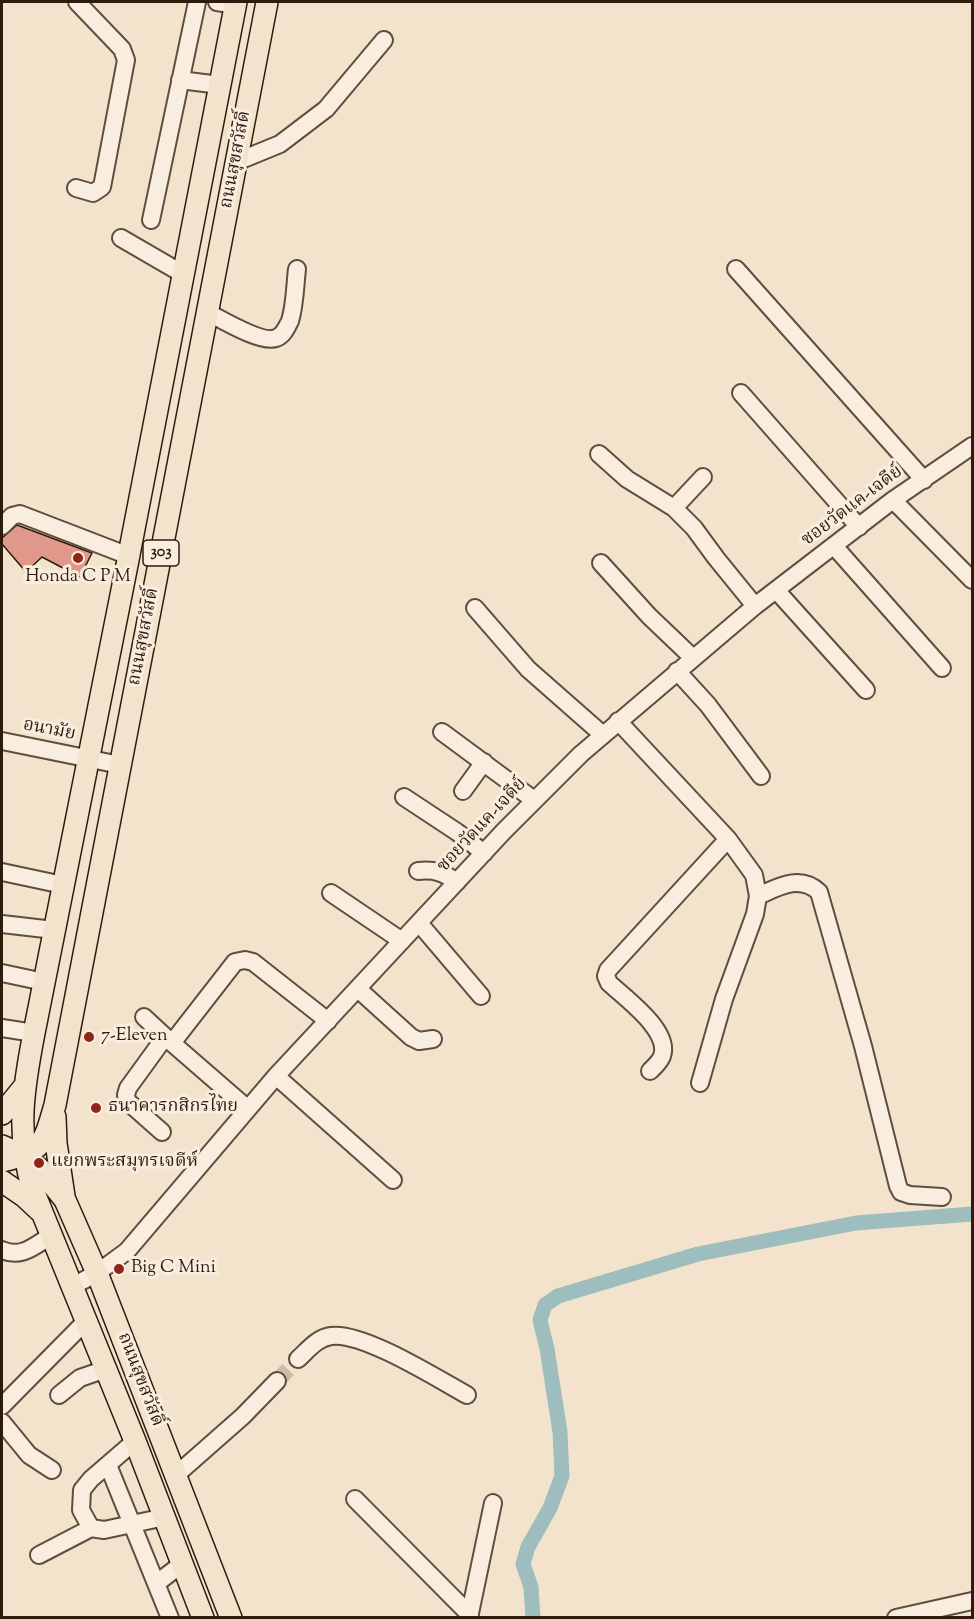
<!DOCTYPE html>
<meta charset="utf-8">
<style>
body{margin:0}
#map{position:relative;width:974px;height:1619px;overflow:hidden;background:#f4e3cc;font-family:"Sorts Mill Goudy",serif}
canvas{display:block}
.frame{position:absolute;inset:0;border:3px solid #2d1c0e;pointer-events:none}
</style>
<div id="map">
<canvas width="974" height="1619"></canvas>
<div class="frame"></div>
</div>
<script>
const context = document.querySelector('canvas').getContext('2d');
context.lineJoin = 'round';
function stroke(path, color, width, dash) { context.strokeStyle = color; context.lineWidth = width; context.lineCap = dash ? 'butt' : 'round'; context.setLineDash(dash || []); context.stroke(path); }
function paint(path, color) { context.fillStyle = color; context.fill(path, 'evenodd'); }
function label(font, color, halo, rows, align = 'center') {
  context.font = font + ' "Sorts Mill Goudy","Noto Serif Thai",serif'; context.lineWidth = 6; context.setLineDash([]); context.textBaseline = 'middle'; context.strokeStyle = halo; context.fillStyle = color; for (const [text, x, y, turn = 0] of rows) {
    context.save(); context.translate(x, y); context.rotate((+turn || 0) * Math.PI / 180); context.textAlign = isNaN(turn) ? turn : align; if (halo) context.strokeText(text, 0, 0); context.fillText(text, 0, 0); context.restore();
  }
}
stroke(new Path2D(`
 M533 1618 531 1587 523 1564 528 1547 550 1508 562 1476 560 1432 547 1349 540 1320 545 1305 558 1296 698 1254 856 1223 972 1214`), '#9ebdbf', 15);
const building = new Path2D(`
 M17 525 92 553 80 577 42 557 26 572 2 544V538Z`);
paint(building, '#e0988a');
stroke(building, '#2d1c0e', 1.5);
stroke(new Path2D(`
 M277 1381 298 1359`), '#ccbba6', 16, [16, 8]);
const minor = new Path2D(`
 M217 2 236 5
 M180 80 220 85
 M236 162 280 144 326 109 384 40
 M76 188 93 193 102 187 126 60 122 49 77 2
 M151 220 197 2
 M121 238 183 274
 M736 269 924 480
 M207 312C221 319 262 344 276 338 283 336 287 327 290 321 295 305 295 286 297 269
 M741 393 859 527
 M599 454 627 479 674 508 694 528 716 558 755 606
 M893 500 972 580
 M674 508 703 477
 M2 526 12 516 20 514 129 556
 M834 546 942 668
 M601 563 649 616 693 658
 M776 590 866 690
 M475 608 528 669 603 735
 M677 671 708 705 761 776
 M618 721 728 839 754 875 758 896 755 914 724 999 700 1083
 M442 732 534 800
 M2 741 120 765
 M463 791 484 762
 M404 797 457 832 484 853
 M418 871C435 869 444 873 457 882
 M2 872 63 885
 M331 893 402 941
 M758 896C778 887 800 874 819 892L863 1046 898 1186 901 1192 910 1195 942 1197
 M419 923 481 996
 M2 924 54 930
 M2 973 44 982
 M358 989 411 1037 419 1041 433 1039
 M144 1017 172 1043
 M2 1028 34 1033
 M650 1071C654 1067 660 1062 662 1056 671 1031 625 998 609 983L606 976 608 970 728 839
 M276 1076 393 1180
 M248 1109 172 1043 235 962 245 960 253 962 328 1021
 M162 1132 127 1101 126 1095 128 1088 165 1037
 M2 1250C22 1259 35 1245 52 1235
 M73 1286 97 1273 127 1251 276 1076 504 831 581 754 755 606 893 500 972 446
 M298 1359C308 1350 317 1338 331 1336 362 1331 438 1379 467 1395
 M59 1395 80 1378 106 1369
 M2 1406 86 1321
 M2 1422 29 1455 52 1470
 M135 1441 91 1479 82 1490 81 1510 91 1528 104 1530 165 1517
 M108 1465 170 1618
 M176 1475 243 1416 277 1381
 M355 1499 470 1615
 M39 1555 91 1528
 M157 1583 183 1563
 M469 1618 493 1503
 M896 1618 972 1601`);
const major = new Path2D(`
 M2 1114 24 1087
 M55 1117 56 1143 64 1196
 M2 1146 24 1156 41 1170 65 1200 97 1273 231 1618
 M2 1161C43 1152 44 1143 55 1105L267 2
 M2 1181 25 1197 40 1211
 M203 1618 135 1441 33 1190C16 1133 23 1090 34 1033L127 565 236 2`);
stroke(minor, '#5f4e3e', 20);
stroke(major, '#2d1c0e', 24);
stroke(minor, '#f8edde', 16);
stroke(major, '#f4e3cc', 21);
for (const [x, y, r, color] of [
 [78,558,6,"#8f2418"],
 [89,1037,6,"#8f2418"],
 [96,1108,6,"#8f2418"],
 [39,1163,6,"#8f2418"],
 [119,1269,6,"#8f2418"]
]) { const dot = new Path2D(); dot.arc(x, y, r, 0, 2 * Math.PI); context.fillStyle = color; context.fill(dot); stroke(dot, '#f8edde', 2); }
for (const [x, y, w] of [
 [161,553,36]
]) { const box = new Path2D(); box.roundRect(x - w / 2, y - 13, w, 26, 4.5); context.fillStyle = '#f8edde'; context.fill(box); stroke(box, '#2d1c0e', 1.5); }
label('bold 16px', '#2d1c0e', null, [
 ["303",161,553]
]);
label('18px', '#2d1c0e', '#f8edde', [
 ["ถนนสุขสวัสดิ์",237,160,-79],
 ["ซอยวัดแค-เจดีย์",853,507,-37],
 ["ถนนสุขสวัสดิ์",145,637,-79],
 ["อนามัย",49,731,11],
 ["ซอยวัดแค-เจดีย์",483,826,-47],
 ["ถนนสุขสวัสดิ์",139,1380,69]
]);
label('18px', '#2d1c0e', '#f8edde', [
 ["Honda C P M",78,578,"center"],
 ["7-Eleven",101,1037],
 ["ธนาคารกสิกรไทย",108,1108],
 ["แยกพระสมุทรเจดีห์",51,1163],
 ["Big C Mini",131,1269]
], 'left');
</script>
